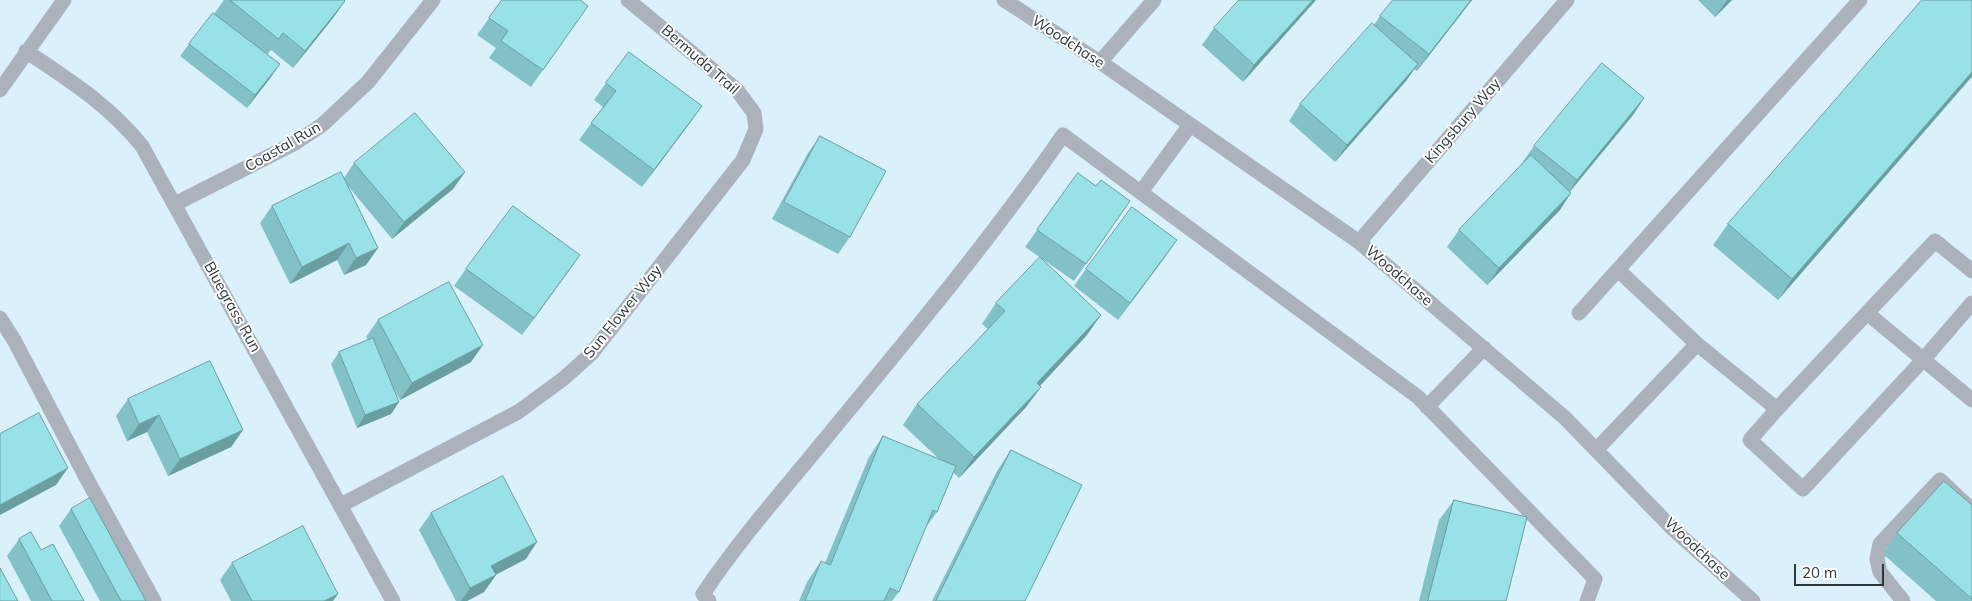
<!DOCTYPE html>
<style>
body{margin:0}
#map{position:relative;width:1972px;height:601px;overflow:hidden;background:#daf1fc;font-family:Mulish,sans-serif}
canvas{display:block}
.scale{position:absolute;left:1794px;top:564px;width:90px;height:22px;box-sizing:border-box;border:2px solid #2d383d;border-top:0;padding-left:6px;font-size:15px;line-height:18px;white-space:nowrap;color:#2d383d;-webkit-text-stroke:4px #fff;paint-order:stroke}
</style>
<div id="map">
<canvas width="1972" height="601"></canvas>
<div class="scale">20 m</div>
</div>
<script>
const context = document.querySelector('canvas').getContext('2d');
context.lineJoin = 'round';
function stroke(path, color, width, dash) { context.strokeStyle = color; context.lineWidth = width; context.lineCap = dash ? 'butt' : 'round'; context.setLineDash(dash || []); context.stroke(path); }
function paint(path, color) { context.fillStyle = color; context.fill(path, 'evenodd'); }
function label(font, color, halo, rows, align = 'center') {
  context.font = font + ' Mulish,sans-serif'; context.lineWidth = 4; context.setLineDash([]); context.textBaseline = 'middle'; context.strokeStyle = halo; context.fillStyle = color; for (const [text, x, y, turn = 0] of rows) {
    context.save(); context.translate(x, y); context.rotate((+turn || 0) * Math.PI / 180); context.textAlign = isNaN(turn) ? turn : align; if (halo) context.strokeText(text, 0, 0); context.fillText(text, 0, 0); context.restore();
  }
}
stroke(new Path2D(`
 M1004 0 1100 62 1359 242 1565 418 1673 529 1753 601
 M26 51C70 81 108 104 142 146L393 601
 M1100 62 1154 0
 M0 90 64 0
 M1141 192 1190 125
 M175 204 295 143 322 125 368 82 433 0
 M1359 242 1567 0
 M1579 313 1860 0
 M1867 313 1935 241 1972 271
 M0 318 14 340 88 481 154 601
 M1697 344 1777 409 1867 313 1972 400
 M1427 407 1484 348
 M1777 409 1750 440 1803 489 1923 360 1972 303
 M1596 450 1697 344 1618 270
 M341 505 518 412 563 379 591 354 743 160 756 129 754 113 737 90 628 0
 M709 601 703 594C741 537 787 486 830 433 910 336 991 239 1063 135L1418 397 1595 579 1587 601
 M1903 601 1880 572 1877 559 1880 544 1940 480 1972 510`), '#abb2bc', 15);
paint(new Path2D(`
 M224 0H344L345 1 333 18 293 68 271 50 267 55 271 77 247 108 180 56 189 44 214 14Z
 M502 0 588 6 531 87 489 58 496 48 477 35Z
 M1472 0 1417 71 1414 69 1406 81 1335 162 1289 121 1300 104 1374 25 1380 16Z
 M1698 0H1732L1715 17Z
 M1972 0V79L1971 78 1778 300 1713 245 1728 224Z
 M1314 2 1243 82 1202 45 1214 28Z
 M606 83 702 106 642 187 579 140 603 107 594 100Z
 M1644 98 1633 115 1570 192 1560 210 1487 285 1447 247 1459 230 1523 163H1522L1534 146Z
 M820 136 850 237 838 254 772 219 808 153Z
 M354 163 465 172 453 189 392 239 348 186 378 248 366 265 344 275 337 260 290 284 260 223 272 206 344 178Z
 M1078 173 1096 186 1130 201 1074 281 1025 247Z
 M1165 257 1118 320 1074 286 1086 269Z
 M466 269 568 272 522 335 454 286Z
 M996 303 1087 335 1040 386 1041 387 1026 407 959 478 953 472 937 512 924 530 899 592 892 601H799L807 582 821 561 825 563 869 457 883 436 940 460 903 425 917 404 988 329 982 324Z
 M378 320 471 362 400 400 394 389 399 402 391 414 357 428 331 364 339 352 368 340 366 337Z
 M128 399 243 430 231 447 168 476 147 432 127 441 116 416Z
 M1011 450 1025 601H932L997 471Z
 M1454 500 1506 601H1419L1439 520Z
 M1972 505V601H1936L1883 554 1897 533Z
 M71 509 146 601H100L59 526Z
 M431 513 526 559 496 574V575L484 592 467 601H456L419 530Z
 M19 539 41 550 84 601H31L7 556Z
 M232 563 333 601H231L220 580Z`), '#82c2c7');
paint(new Path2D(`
 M1313 0H1316L1243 82 1254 65Z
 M1471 0H1472L1417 71 1429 54Z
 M1727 0H1732L1715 17Z
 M345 1 333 18 293 68 305 51Z
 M280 64 271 77 247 108 255 95Z
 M1418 64 1406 81 1335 162 1347 145Z
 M1972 72V76L1778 300 1792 279Z
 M1644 98 1633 115 1565 197 1577 180Z
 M702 106 690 123 642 187 654 170Z
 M465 172 453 189 392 239 404 222Z
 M1571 193 1560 210 1487 285 1499 268Z
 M1177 240 1165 257 1118 320 1130 303Z
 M349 243 337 260 290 284 302 267Z
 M378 248 366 265 344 275 356 258Z
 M580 255 568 272 522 335 534 318Z
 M1101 315 1087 335 1023 404 1037 383Z
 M483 345 471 362 400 400 412 383Z
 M1041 387 1026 407 959 478 974 457Z
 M399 402 391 414 357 428 365 415Z
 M159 415 147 432 127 441 139 424Z
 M243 430 231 447 168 476 180 459Z
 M68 468 56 485 0 515V505Z
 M537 542 526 559 480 583 491 566Z
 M496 575 484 592 467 601H461L470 588Z
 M338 594 333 601H324Z`), '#6a9ea2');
const building = new Path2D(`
 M230 0H344L345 1 305 51 283 33 279 39Z
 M502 0H580L588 6 543 70 501 41 508 31 489 18Z
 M1239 0H1313L1254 65 1214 28Z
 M1393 0H1471L1429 54 1380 16Z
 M1922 0H1972V72L1792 279 1728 224Z
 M213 13 280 64 255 95 189 44Z
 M1372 23 1418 64 1347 145 1300 104Z
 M629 52 702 106 654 170 591 123 616 91 606 83Z
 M1602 63 1644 98 1577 180 1534 146Z
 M415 113 465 172 404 222 354 163Z
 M820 136 886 171 850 237 784 202Z
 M1531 155 1571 193 1499 268 1459 230Z
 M341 172 378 248 356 258 349 243 302 267 272 206Z
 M1078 173 1096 186 1101 180 1130 201 1086 264 1037 230Z
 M513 206 580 255 534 318 466 269Z
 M1132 207 1177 240 1130 303 1086 269Z
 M1040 257 1101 315 1037 383 1041 387 974 457 917 404 1005 311 996 303Z
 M449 282 483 345 412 383 378 320Z
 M373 338 399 402 365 415 339 352Z
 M210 361 243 430 180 459 159 415 139 424 128 399Z
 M39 413 68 468 0 505V434Z
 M883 436 956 466 937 512 933 510 899 592 890 588 884 601H805L821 561 830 565Z
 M1011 450 1082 485 1025 601H936Z
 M503 476 537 542 491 566 496 575 470 588 431 513Z
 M1944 481 1972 505V599L1897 533Z
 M90 498 146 601H121L71 509Z
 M1454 500 1527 517 1506 601H1428Z
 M303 526 338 594 324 601H252L232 563Z
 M31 532 41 550 53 544 84 601H52L19 539Z
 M0 568 18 601H0Z`);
paint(building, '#97e1e7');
stroke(building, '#6a9ea2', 1);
label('15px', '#2d383d', '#fff', [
 ["Woodchase",1068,42,33],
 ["Bermuda Trail",700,60,41],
 ["Kingsbury Way",1463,121,-49],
 ["Coastal Run",283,147,-30],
 ["Woodchase",1399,276,41],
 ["Bluegrass Run",232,307,61],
 ["Sun Flower Way",623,312,-51],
 ["Woodchase",1697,549,43]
]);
</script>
